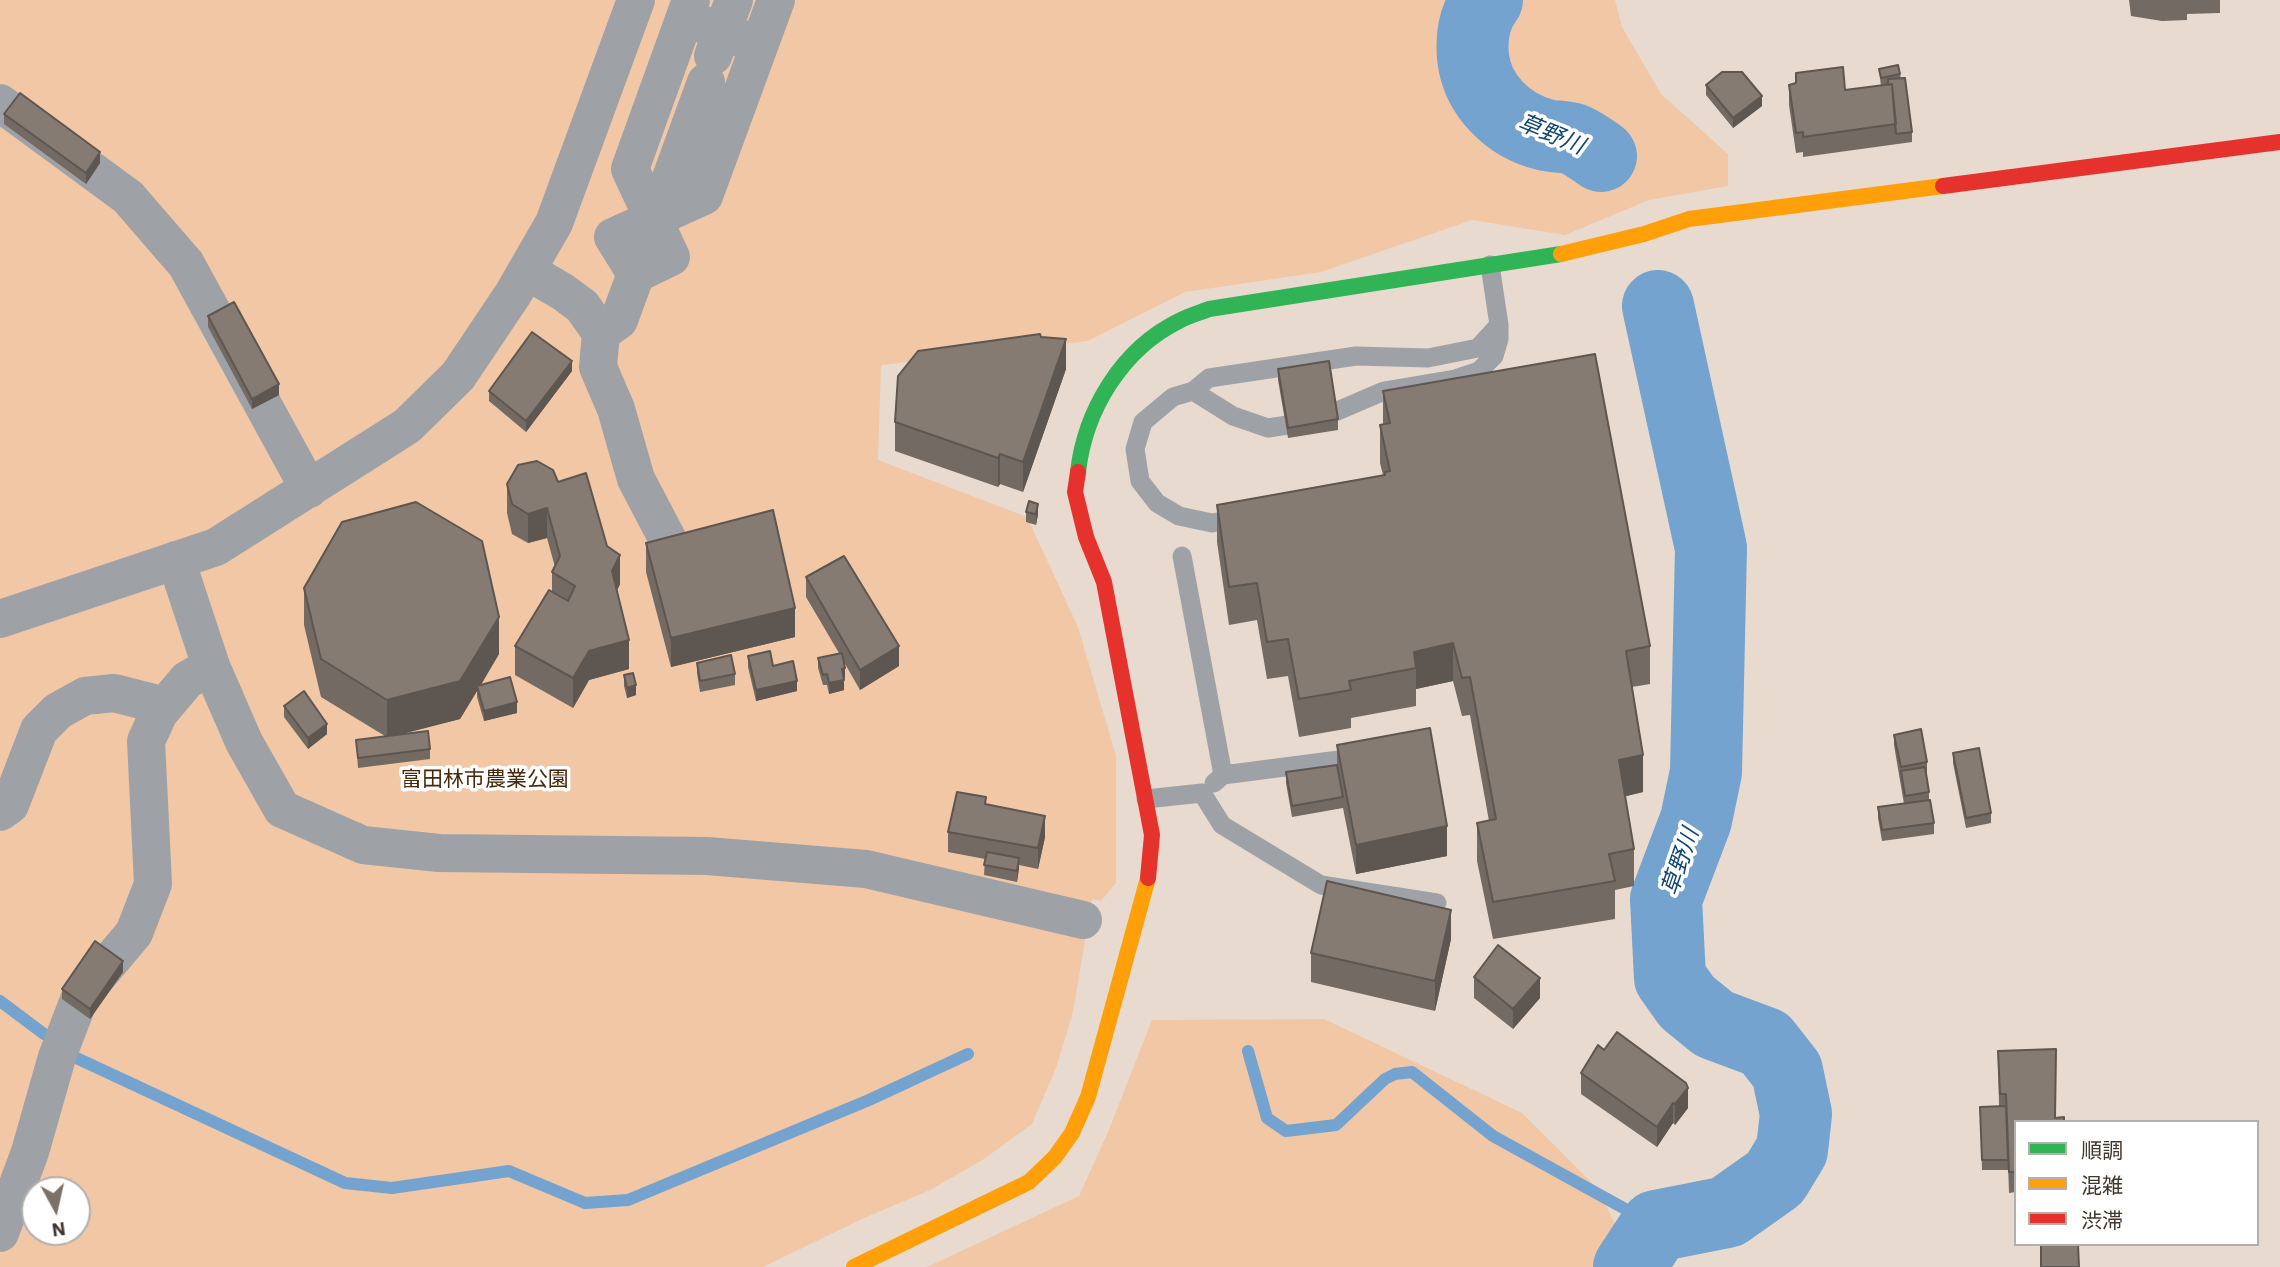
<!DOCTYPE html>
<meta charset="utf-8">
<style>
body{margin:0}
#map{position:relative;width:2280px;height:1267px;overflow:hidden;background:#e9dacf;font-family:"IBM Plex Sans","Noto Sans JP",sans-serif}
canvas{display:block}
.legend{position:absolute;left:2014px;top:1120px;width:245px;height:126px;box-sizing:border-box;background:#fff;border:2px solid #b3afac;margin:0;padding:9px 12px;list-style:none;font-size:21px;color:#42372f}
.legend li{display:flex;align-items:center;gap:14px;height:35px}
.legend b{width:35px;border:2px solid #b3afac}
.north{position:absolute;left:21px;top:1176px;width:70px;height:70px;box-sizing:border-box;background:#fff;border:2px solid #b3afac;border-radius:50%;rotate:172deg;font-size:19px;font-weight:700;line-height:28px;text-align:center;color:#42372f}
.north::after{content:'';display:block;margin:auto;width:24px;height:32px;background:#7c7067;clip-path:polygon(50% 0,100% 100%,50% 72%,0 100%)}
</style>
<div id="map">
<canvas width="2280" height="1267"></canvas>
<ul class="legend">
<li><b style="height:9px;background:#30b455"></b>順調</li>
<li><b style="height:9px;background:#ff9f0a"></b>混雑</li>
<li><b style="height:9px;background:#e5322d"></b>渋滞</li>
</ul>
<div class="north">N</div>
</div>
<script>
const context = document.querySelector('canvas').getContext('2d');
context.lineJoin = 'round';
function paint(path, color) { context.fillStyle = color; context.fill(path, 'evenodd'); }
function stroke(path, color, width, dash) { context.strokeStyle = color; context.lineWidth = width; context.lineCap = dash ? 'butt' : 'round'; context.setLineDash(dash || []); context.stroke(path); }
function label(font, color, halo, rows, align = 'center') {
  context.font = font + ' "IBM Plex Sans","Noto Sans JP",sans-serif'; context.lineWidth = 7; context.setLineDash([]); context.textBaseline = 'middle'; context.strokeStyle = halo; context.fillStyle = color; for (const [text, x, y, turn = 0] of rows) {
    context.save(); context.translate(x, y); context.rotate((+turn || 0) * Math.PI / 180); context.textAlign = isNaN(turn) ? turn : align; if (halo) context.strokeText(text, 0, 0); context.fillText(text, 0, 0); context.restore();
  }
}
paint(new Path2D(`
 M0 0H1615L1622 27 1661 94 1728 154V186L1649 200 1565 235 1472 220 1321 272 1185 292 1088 341 881 365 878 460 1027 517 1078 627 1116 756V883L1101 901 1092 899 1073 1012 1056 1068 1032 1124 984 1159 930 1190 862 1219 763 1267H0ZM35 1190H77V1232H35Z
 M1324 1019 1522 1113 1598 1189 1636 1267H927L1079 1196 1108 1132 1152 1020Z`), '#f1c7a5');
stroke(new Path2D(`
 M0 1001 44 1034
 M1248 1051 1267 1118 1286 1131 1336 1125 1385 1079 1395 1074 1412 1072 1493 1136 1656 1226
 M70 1055 345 1183 392 1188 509 1171 585 1203 628 1200 869 1100 968 1054`), '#73a3ce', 12);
stroke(new Path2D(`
 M1487 0C1474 17 1471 36 1473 57 1477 95 1508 126 1546 135 1554 137 1564 136 1573 139 1582 142 1592 150 1601 156
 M1629 1267 1656 1226 1727 1212 1775 1178 1792 1150 1796 1114 1787 1071 1765 1043 1714 1024 1687 1002 1670 978 1666 899 1696 820 1706 772 1711 548 1658 306`), '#73a3ce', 72);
stroke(new Path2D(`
 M1193 391 1233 416 1268 428 1314 421 1384 391 1455 379 1479 371 1494 356 1499 339V325L1490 265
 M1243 517 1212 523 1179 516 1157 503 1140 481 1135 449 1143 422 1173 397 1193 391 1209 378 1356 356 1428 358 1478 348 1499 325
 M1182 556 1223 775
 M1214 783 1223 775 1362 757
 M1146 799 1202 793 1222 825 1321 885 1437 903`), '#9ea2a6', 19);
stroke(new Path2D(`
 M685 18 759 45
 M713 56 734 0
 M0 103 128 197 186 264 309 489
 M527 271 563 292 582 306 601 333 598 367 616 409 636 479 668 540
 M636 274 613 237 704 196 776 0
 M636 274 671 257 630 169 691 0
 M601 333 619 320 706 82
 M176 560 211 666 244 742 282 809 363 845 439 853 707 856 866 869 1083 920
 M0 619 216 547 407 426 458 376 513 294 554 223 636 0
 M0 812 10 805 39 730 58 711 85 696 114 693 165 706
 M0 1233 30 1152 57 1057 80 997 134 933 153 884 146 741 159 713 187 680 211 666`), '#9ea2a6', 38);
stroke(new Path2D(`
 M1078 472C1085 410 1122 349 1179 321 1188 316 1199 313 1209 309L1561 254`), '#30b455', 16);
stroke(new Path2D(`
 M1561 254 1644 234 1689 219 1943 186
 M854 1267 1029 1182 1055 1157 1072 1133 1088 1097 1148 878`), '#ff9f0a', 16);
stroke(new Path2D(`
 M1943 186 2280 142
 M1078 472 1075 492 1086 537 1104 582 1152 835 1148 878`), '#e5322d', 16);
paint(new Path2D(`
 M2129 0H2220V13L2187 14V20L2162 21 2131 16Z
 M1879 69 1900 74 1912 132V142L1803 157V152L1796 153 1789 105V85L1845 90 1881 86Z
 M1706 85 1762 106 1733 128 1706 95Z
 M4 114 100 163 86 184 4 124Z
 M208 316 279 395 252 409 208 327Z
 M1041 337 1066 369 1023 492 1000 484 998 487 895 451V422Z
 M1278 369 1338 419V430L1288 438 1278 380Z
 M572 371 526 432 489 401V391Z
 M1383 391 1650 646V684L1632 687 1643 792 1625 796 1634 849V886L1615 890V919L1493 939 1477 861V823L1489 821 1470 715 1462 716 1453 681 1416 689V706L1351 718V728L1299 737 1288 676 1267 679 1257 620 1229 625 1217 542V505L1383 475 1380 463V425H1383Z
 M558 482 607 546 620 584 617 590 629 669 589 680 573 708 515 675V646L552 592V572L555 567 547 538 528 543 512 534 507 513V484Z
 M1026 512 1038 514 1036 525 1026 522Z
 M646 543 795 637 671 667 646 572Z
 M806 577 899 666 860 690 844 662 845 678H844V690L829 694 827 685H823L818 668V658L839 653 806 597Z
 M304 588 499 654 480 685 517 713 484 721 477 697V691L460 719 400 734 430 749V759L358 768 356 740 385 736 321 697 304 625Z
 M748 656 773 666 797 691 756 701 748 667Z
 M697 663 735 674V685L700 692 697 673Z
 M624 675 636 695 627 698 624 686Z
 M284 706 327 734 308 749 284 717Z
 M1894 735 1927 762V773H1926L1929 792V800L1934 823V834L1882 841 1878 818V807L1904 804 1894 745Z
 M1337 745 1447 856 1356 874 1343 808 1292 817 1286 783V772L1337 765Z
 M1953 753 1991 813V823L1966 828 1953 763Z
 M986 804 1045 837 1038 869 1019 865 1017 882 984 875 985 859 948 852V832Z
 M1451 939 1435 1011 1311 982V953Z
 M123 972 90 1019 62 999V989Z
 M1474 977 1540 998 1513 1029 1474 998Z
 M1998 1051 2016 1122V1192L2009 1193 2008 1164V1170H1982L1980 1107 1999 1106Z
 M1581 1073 1688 1108 1675 1125 1673 1123 1657 1147 1581 1094Z`), '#736a63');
paint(new Path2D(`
 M1762 96V106L1733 128V118Z
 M100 152V163L86 184V173Z
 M1066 339V369L1023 492V462Z
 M572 361V371L526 432V421Z
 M279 384V395L252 409V399Z
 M1000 454V484L998 487V458Z
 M1038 504V514L1036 525V514Z
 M547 508V538L528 543V514Z
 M620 555V584L612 601V571Z
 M795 608V637L671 667V638Z
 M499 617V654L478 690 477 686V691L460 719 387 738V700Z
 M629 640V669L589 680 573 708V678L589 651Z
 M1453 643V681L1416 689V668L1414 652Z
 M899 646V666L860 690V670Z
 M845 668V678L842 679V669Z
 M844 680V690L829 694V683Z
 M797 681V691L756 701V690Z
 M636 685V695L627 698V688Z
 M517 702V713L484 721V711Z
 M327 724V734L308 749V738Z
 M1643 755V792L1619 798V760Z
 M1045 816V837L1038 869V848Z
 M1447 826V856L1356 874V845Z
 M1019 858V869L1017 882V871Z
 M1451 910V939L1435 1011V981Z
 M123 961V972L90 1019V1009Z
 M1540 978V998L1513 1029V1009Z
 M1688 1088V1108L1675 1125V1104Z
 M1673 1103V1123L1657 1147V1127Z`), '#5e5650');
const building = new Path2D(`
 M1898 65 1900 74 1881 78 1879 69Z
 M1843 67 1845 90 1892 84 1896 124 1803 137V132L1796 133 1789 85 1796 83V73Z
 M1722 72H1742L1762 96 1733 118 1706 85Z
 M1905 78 1912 132 1896 134 1892 84 1888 85V79Z
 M20 93 100 152 86 173 4 114Z
 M234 302 279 384 252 399 208 316Z
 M532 332 572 361 526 421 489 391Z
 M1040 334 1041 337 1066 339 1023 462 1000 454 998 458 895 422 898 376 918 351Z
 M1595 354 1650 646 1626 651 1643 755 1619 760 1634 849 1609 854 1615 881 1493 902 1477 823 1496 819 1470 677 1462 678 1453 643 1414 652 1416 668 1349 681 1351 690 1299 699 1288 639 1267 642 1257 583 1229 587 1217 505 1385 475V472L1390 471 1380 425 1390 423 1383 391Z
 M1329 361 1338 419 1288 428 1278 369Z
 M537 461 553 470 558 482 586 473 607 546 620 555 612 571 629 640 589 651 573 678 515 646 549 590 568 601 575 586 552 572 560 556 547 508 528 514 512 504 507 484 518 465Z
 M1029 501 1038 504 1036 514 1026 512Z
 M416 502 482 541 499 617 460 681 387 700 321 659 304 588 342 522Z
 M773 510 795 608 671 638 646 543Z
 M844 556 899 646 860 670 806 577Z
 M770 651 773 666 793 661 797 681 756 690 748 656Z
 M842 653 845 668 842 669 844 680 829 683 827 674 823 675 818 658Z
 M731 655 735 674 700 681 697 663Z
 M633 673 636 685 627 688 624 675Z
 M510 677 517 702 484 711 477 686Z
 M304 691 327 724 308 738 284 706Z
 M1430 728 1447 826 1356 845 1337 745Z
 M1921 729 1927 762 1901 767 1894 735Z
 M428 731 430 749 358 758 356 740Z
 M1979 748 1991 813 1966 818 1953 753Z
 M1337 765 1343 797 1292 806 1286 772Z
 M1925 767 1929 792 1905 796 1901 771Z
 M957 792 986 797 985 804 1045 816 1038 848 948 832Z
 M1930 800 1934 823 1882 830 1878 807Z
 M987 852 1019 858 1017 871 984 865Z
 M1327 881 1451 910 1435 981 1311 953Z
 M95 941 123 961 90 1009 62 989Z
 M1498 945 1540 978 1513 1009 1474 977Z
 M1617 1032 1686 1083 1688 1088 1675 1104 1673 1103 1657 1127 1581 1073 1598 1045 1604 1050Z
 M2056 1049 2055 1118 2064 1117V1122H2016V1172H2009L2006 1094H2000L1998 1051Z
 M2006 1106 2008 1160H1982L1980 1107Z
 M2041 1244H2078L2079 1267H2041Z`);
paint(building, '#867b73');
stroke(building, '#5e5650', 2);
label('21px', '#47280a', '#fff', [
 ["富田林市農業公園",485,780]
]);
label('italic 23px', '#104773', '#fff', [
 ["草野川",1551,135,22],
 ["草野川",1681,862,-71]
]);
</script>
